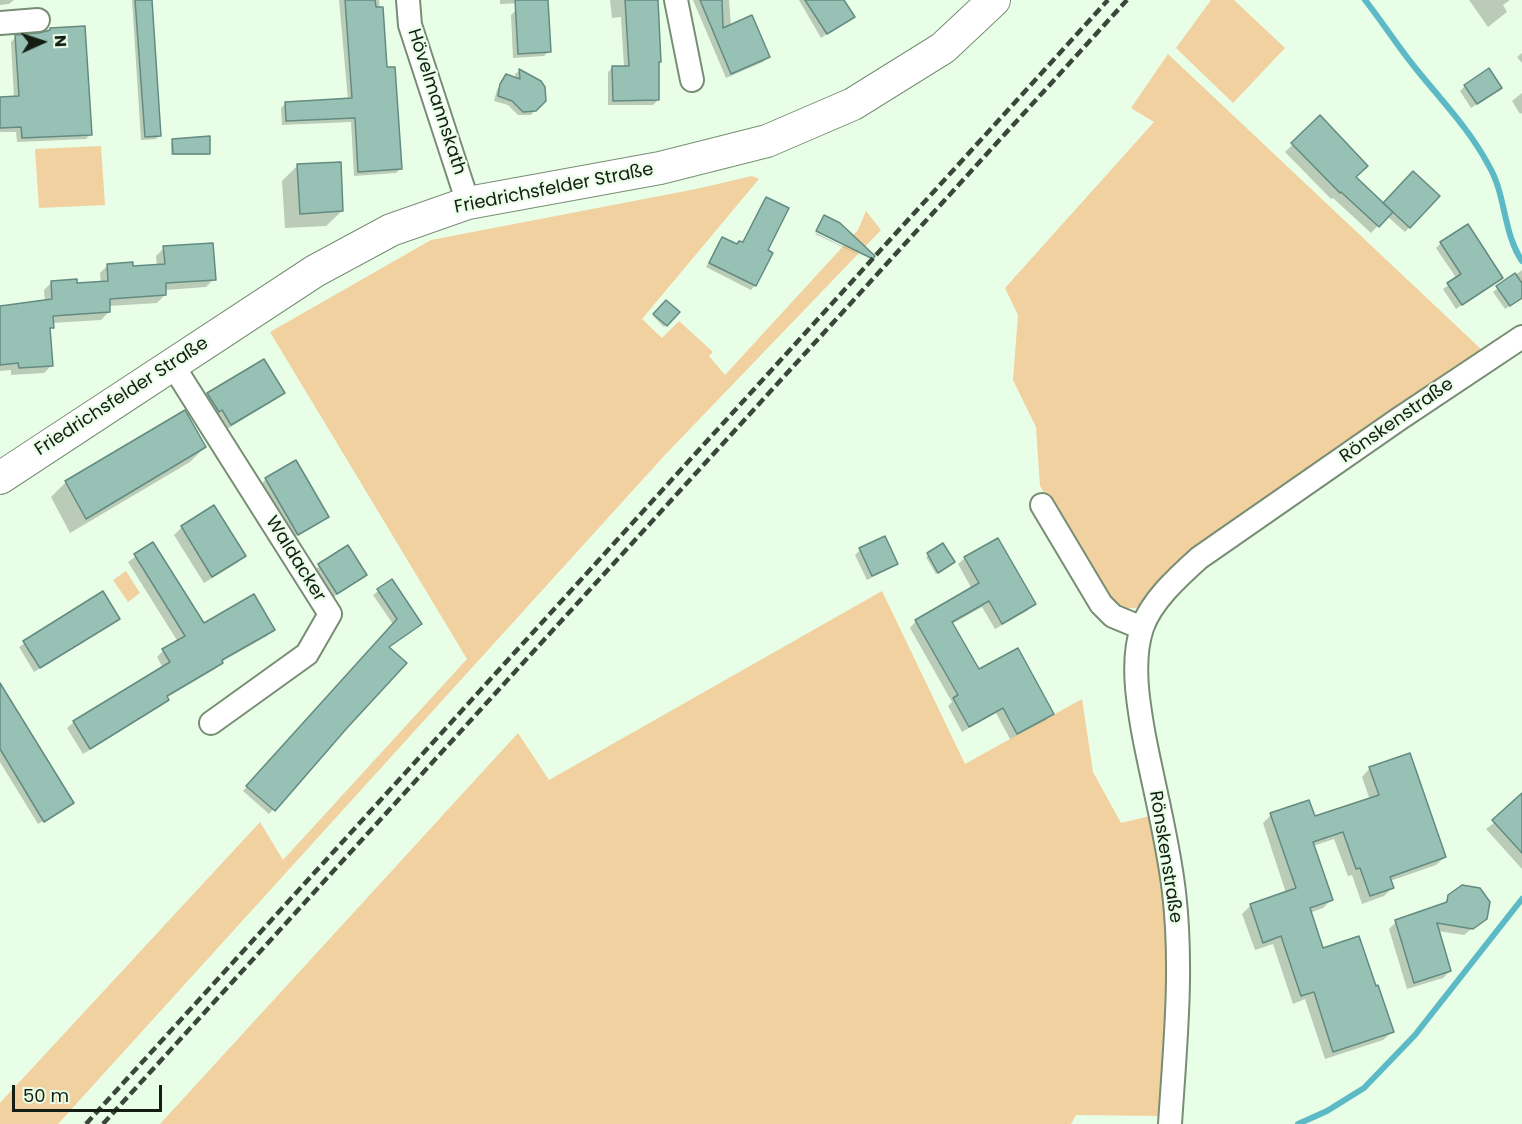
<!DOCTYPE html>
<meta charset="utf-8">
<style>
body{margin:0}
#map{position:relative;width:1522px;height:1124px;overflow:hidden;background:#e9fee7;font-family:Poppins,sans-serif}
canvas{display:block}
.north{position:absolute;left:12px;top:12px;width:60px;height:60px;-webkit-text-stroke:4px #e9fee7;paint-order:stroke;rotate:87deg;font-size:16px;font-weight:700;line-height:24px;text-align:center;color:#141d13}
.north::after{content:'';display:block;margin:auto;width:21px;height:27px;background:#141d13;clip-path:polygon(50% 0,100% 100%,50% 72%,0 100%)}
.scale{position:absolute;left:12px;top:1085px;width:150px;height:27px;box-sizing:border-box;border:3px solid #141d13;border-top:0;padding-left:8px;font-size:18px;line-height:21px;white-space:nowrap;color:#141d13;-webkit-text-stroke:4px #e9fee7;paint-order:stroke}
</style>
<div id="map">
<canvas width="1522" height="1124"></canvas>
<div class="north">N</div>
<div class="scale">50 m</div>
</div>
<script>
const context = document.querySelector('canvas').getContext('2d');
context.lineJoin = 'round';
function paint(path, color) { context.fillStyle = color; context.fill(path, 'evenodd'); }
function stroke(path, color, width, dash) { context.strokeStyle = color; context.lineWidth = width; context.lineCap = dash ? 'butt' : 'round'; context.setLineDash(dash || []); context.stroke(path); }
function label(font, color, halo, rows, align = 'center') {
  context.font = font + ' Poppins,sans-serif'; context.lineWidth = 4.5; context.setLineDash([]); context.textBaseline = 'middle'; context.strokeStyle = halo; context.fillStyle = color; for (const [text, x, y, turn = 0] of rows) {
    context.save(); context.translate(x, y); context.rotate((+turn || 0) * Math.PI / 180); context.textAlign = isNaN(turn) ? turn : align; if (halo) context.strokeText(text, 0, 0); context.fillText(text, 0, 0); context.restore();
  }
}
paint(new Path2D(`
 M1211 0H1234L1285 48 1233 103 1176 48Z
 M1168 54 1482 350 1193 550C1171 567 1154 583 1140 607 1124 610 1117 609 1106 597L1040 486 1036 427 1013 380 1018 315 1005 288 1154 122 1131 108Z
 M101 146 105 205 39 208 35 149Z
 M752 176 759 179 642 319 662 338 679 321 713 352 709 356 725 375 858 230 866 211 881 230 664 456 58 1124H0V1103L260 822 283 860 467 659 270 332 431 240 696 189Z
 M126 571 140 593 128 602 113 580Z
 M882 591 965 764 1082 699 1093 772 1121 823 1150 816 1167 890 1168 953 1162 1116 1076 1115 1071 1124H160L518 733 549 780Z`), '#f1d19f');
paint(new Path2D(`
 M0 0H14L9 4 0 5Z
 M132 0H150L160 135 156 139 141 140Z
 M339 0H379L386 69 400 169 396 173 354 176 351 122 282 125 281 108 286 103 348 100Z
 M500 0H522L520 3 500 4Z
 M610 0H656L658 100 653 105H608V72L613 67H624L621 17 612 18Z
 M693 0H729L731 26 768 57 763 62 726 78Z
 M799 0H842L853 17 821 38Z
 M1469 0H1510L1503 5 1507 12 1488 27Z
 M516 10 549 51 544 56 513 58 511 15Z
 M50 29 91 134 86 139 17 142 16 132H0V99L14 98 11 42 16 37 48 32Z
 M1522 53V63L1517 57Z
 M519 71 544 100 531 115H518L508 105 494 101 497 90 502 80 506 76 516 79 515 74Z
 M1465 86 1495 92 1471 108 1460 91Z
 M1522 93V113L1520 114 1512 101Z
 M1320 118 1354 177 1383 205 1438 196 1405 232 1387 216 1371 233 1333 198 1331 199 1285 152Z
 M173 141 209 153 207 155H171V143Z
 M298 165 342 211 326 226 285 228 282 181Z
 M767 199 766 251 771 254 755 285 751 290 706 267 718 243 722 238 736 246 742 243 762 203Z
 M816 233 870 260 815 234Z
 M1441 243 1501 278 1456 309 1443 289 1457 279 1436 248Z
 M164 248 214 279 206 287 165 290V295L157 303 109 306V312L101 320 52 323 53 327 49 331 52 365 44 373 11 375V370L0 371V307L45 302 44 290 52 282 75 285 101 283 100 273 108 265 132 268 157 266 156 256Z
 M1522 270V298L1505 309 1493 292Z
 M666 302 678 312 664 327 653 316Z
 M263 361 283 393 275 400 224 431 200 402 207 395Z
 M205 447 190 462 70 533 51 497 66 482Z
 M266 479 327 516 293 538 261 484Z
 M214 507 244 556 237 563 204 583 174 535 182 527Z
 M884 538 896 564 891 568 867 580 855 555 860 550Z
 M153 544 204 625 273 629 267 636 221 662 215 669 166 698 167 699 161 706 83 754 67 728 74 722 163 668 157 657 163 651 178 642 128 562Z
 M943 545 951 564 936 574 926 557Z
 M348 547 365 575 332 598 314 570Z
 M965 558 1034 604 1027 611 995 629 982 607 952 624 978 671 1052 713 1046 720 1010 739 996 713 962 732 948 706 952 702 910 628 916 621 972 589 958 564Z
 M391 581 420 624 388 648 405 664 269 814 243 791 393 624 373 595Z
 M102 593 118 619 113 624 34 672 19 647Z
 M0 686 73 803 38 824 0 762Z
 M1370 768 1445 857 1436 865 1390 881 1392 888 1384 896 1362 904 1352 875 1348 876 1334 839 1313 846 1332 899 1323 908 1310 913 1322 950 1392 1032 1383 1040 1325 1059 1305 999 1293 1004 1273 944 1255 950 1242 914 1251 905 1286 893 1263 823 1271 815 1314 818 1370 800 1362 777Z
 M1522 801V869L1486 829Z
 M1449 896 1485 918 1464 935 1438 931 1450 971 1443 978 1407 989 1389 929 1396 922 1442 906Z`), '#0003');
stroke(new Path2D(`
 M1365 0C1383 23 1399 48 1417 70 1443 102 1470 130 1489 166 1506 195 1503 233 1522 261
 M1298 1124 1327 1111 1364 1088 1415 1035 1522 899`), '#5cbac6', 6);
const building = new Path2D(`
 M135 0H152L161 136 145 137Z
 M345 0H375L376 7H383L387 67H395L402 169 358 172 355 118 286 121 285 102 352 98Z
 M515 0H548L551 52 518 54Z
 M625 0H658L661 62H659V100L613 101 612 66H629Z
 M700 0H722L723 28 752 15 770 57 731 74Z
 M805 0H844L855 17 827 34Z
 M85 26 92 135 22 138 21 127 0 128V97L19 96 15 35 39 33 50 30V28Z
 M1489 68 1502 88 1477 104 1464 85Z
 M519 69 541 81 545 87 546 101 536 111 523 112 512 101 498 96 500 84 506 74 520 79Z
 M1320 115 1368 166 1356 177 1393 212 1379 227 1341 192 1340 193 1291 143Z
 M210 136V154H173L172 139Z
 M341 162 343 211 300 214 297 164Z
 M1413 171 1440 196 1410 228 1383 203Z
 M766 197 789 208 768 250 773 253 756 286 709 263 722 237 737 244 739 241 743 242Z
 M824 215 840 223 875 256 873 259 816 231Z
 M1468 224 1503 278 1462 305 1447 283 1461 274 1440 242Z
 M213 243 216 280 166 283V295L110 299V312L53 316 54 328H50L53 366 19 368 18 363 0 365V306L52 299 51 281 77 279V283L108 281 107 264 133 262V266L165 264 163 246Z
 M1515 273 1522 283V298L1510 306 1496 286Z
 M666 300 680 312 667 326 653 314Z
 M264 359 285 393 231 425 222 410 219 412 207 393Z
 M185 410 206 447 86 519 65 481Z
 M296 460 329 517 298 535 265 478Z
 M214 505 246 556 212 577 181 526Z
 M885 536 898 564 872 576 859 548Z
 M998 538 1036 604 1002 624 989 601 952 622 979 669 1018 648 1054 714 1017 734 1003 708 969 727 953 698 958 695 915 620 979 583 964 557Z
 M153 542 204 623 254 594 275 630 222 660 223 663 167 696 169 700 90 749 73 721 170 662 162 649 185 636 134 554Z
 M943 543 955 562 938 573 927 553Z
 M348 545 367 575 337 594 318 564Z
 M392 579 422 624 389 647 407 663 347 728 275 811 246 786 397 619 377 589Z
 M103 591 120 619 40 668 23 641Z
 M0 683 74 803 44 822 0 749Z
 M1410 753 1446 857 1390 877 1394 888 1370 896 1360 868 1356 869 1343 832 1313 842 1333 900 1310 908 1323 948 1359 936 1376 986 1378 985 1394 1032 1333 1052 1314 992 1301 996 1281 936 1263 943 1250 904 1296 888 1270 813 1309 800 1315 816 1379 795 1369 767Z
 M1522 793V853L1492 820Z
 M1462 885 1480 888 1490 902 1487 919 1473 929 1437 923 1451 971 1414 983 1395 920 1447 902 1448 895Z`);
paint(building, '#98c1b5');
stroke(building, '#648b80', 1.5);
const street = new Path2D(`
 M408 0 410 25 468 203
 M676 0 692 80
 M0 23 38 20
 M172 364 330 614 307 654 211 723
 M1042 505 1101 604 1113 616 1142 628
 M1170 1124C1175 1047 1183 969 1174 892 1168 840 1154 788 1144 736 1138 703 1131 661 1142 628 1151 601 1179 576 1199 558L1399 419 1522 337`);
const secondary = new Path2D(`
 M0 478 315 271 391 230 468 203 660 168 767 141 853 104 943 48 994 0`);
stroke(street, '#778e74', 26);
stroke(secondary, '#778e74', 34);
stroke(street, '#fff', 22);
stroke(secondary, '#fff', 32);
stroke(new Path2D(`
 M86 1124 1108 0
 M103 1124 1127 0`), '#3b463a', 4.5, [9, 4.5]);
label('18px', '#141d13', '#e9fee7', [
 ["Hövelmannskath",436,102,72],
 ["Friedrichsfelder Straße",554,189,-11],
 ["Friedrichsfelder Straße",122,397,-33],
 ["Rönskenstraße",1397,421,-35],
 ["Waldacker",295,559,58],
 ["Rönskenstraße",1165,857,81]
]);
</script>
